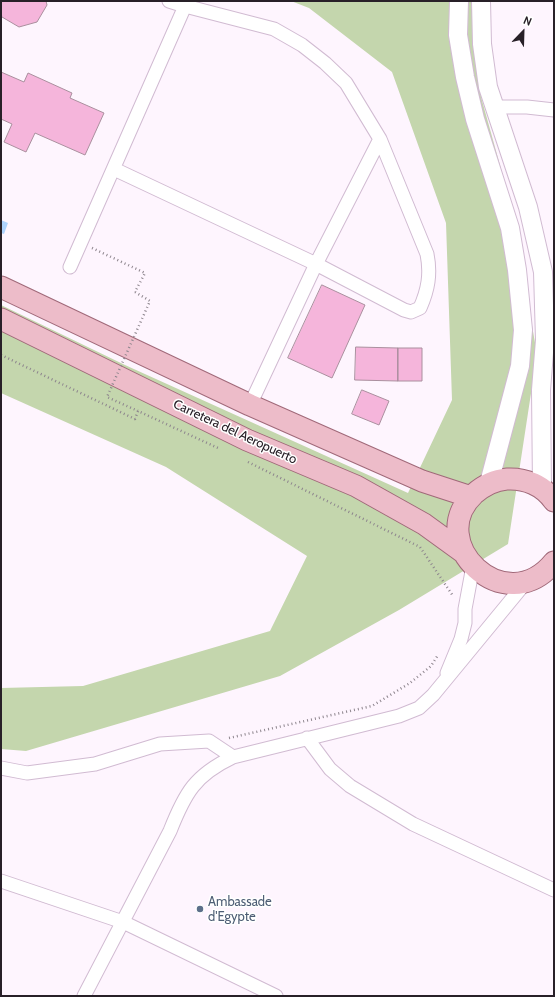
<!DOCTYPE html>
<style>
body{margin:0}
#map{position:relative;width:555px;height:997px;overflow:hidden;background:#fef5fe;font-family:Cabin,sans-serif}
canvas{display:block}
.frame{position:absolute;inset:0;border:2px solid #282028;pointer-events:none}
.north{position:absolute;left:503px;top:12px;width:40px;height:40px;-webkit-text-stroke:3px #fff;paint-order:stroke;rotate:23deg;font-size:11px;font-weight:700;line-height:16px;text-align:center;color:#282028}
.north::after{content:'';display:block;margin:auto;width:14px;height:18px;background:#282028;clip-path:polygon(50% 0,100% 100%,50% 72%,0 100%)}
</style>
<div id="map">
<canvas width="555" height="997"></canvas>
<div class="frame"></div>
<div class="north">N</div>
</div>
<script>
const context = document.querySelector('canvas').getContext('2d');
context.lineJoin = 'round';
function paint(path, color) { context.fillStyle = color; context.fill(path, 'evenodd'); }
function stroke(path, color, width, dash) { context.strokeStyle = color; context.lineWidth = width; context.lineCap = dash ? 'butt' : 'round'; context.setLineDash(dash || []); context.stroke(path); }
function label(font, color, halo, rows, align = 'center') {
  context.font = font + ' Cabin,sans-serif'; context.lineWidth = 3; context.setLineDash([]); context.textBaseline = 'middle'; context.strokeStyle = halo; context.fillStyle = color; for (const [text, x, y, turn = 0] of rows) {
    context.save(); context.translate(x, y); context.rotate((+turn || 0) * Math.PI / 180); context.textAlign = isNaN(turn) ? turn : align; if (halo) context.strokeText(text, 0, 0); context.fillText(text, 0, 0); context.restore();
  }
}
paint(new Path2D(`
 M291 1H471L481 97 510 201 537 354 508 544 399 610 280 676 26 751 1 749V688L83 686 270 631 307 556 166 467 1 393V305L125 365 408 493 452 400 446 223 392 72 309 8Z`), '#c4d6ad');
paint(new Path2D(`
 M1 220 8 223 4 234 1 233Z`), '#add2fc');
const building = new Path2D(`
 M1 1H46L47 5 37 22 19 27 2 17Z
 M1 72 24 82 28 73 72 93 70 98 104 113 85 155 35 133 26 152 4 142 12 124 1 119Z
 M322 285 365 305 332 378 288 358Z
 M356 347 398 348V381L355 380Z
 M398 348H422V381H398Z
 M362 390 389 401 379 425 352 414Z`);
paint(building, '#f5b5db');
stroke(building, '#aa8f9e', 1);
const street = new Path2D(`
 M169 1 185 6
 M494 107H527L554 110
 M70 267 185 6 274 29 302 45 325 63 346 83 380 139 427 254C431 274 428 290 420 308L411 312 404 310 316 264 114 169
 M250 405 316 264 380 139
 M447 673 461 639 465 623V609L473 566
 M307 738 330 769 350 786 413 824 554 890
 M1 768 27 773 95 764 160 744 209 741 233 757
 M1 881 123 922 276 996
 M84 996 170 831C185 793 195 775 233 757L399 716 419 708 433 695 526 582`);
const secondary = new Path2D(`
 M459 1 458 35 465 77 475 119 510 228 517 270 523 330 520 366 489 483
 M481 1 482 44 488 87 528 207 543 272 545 340 541 390 542 488`);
const primary = new Path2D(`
 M1 287 250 405 422 481 471 497
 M1 319 247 440 356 486 424 524 464 553
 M554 501C543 485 525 478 507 479 494 480 483 486 474 494 423 542 505 622 554 562`);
stroke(street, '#d1bbd2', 15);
stroke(secondary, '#d1bbd2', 20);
stroke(primary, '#a06979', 23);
stroke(new Path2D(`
 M92 248 145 273 135 292
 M1 355 135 419 138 411 218 448
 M248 462 420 547 453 596
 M229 738 372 706 410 683 431 666 438 655`), '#8d858d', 2.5, [1, 3]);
stroke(street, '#fff', 13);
stroke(secondary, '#fff', 18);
stroke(primary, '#edbcc9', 21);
stroke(new Path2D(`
 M135 292 150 301 107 397 138 411`), '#8d858d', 2.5, [1, 3]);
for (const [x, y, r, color] of [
 [200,909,4,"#5c6f8a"]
]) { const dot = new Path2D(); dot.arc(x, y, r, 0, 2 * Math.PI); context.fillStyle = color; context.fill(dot); stroke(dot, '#fff', 1.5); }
label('13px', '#282028', '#fff', [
 ["Carretera del Aeropuerto",235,432,25]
]);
label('13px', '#4e5e75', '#fff', [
 ["Ambassade",208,902],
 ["d'Egypte",208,917]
], 'left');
</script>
